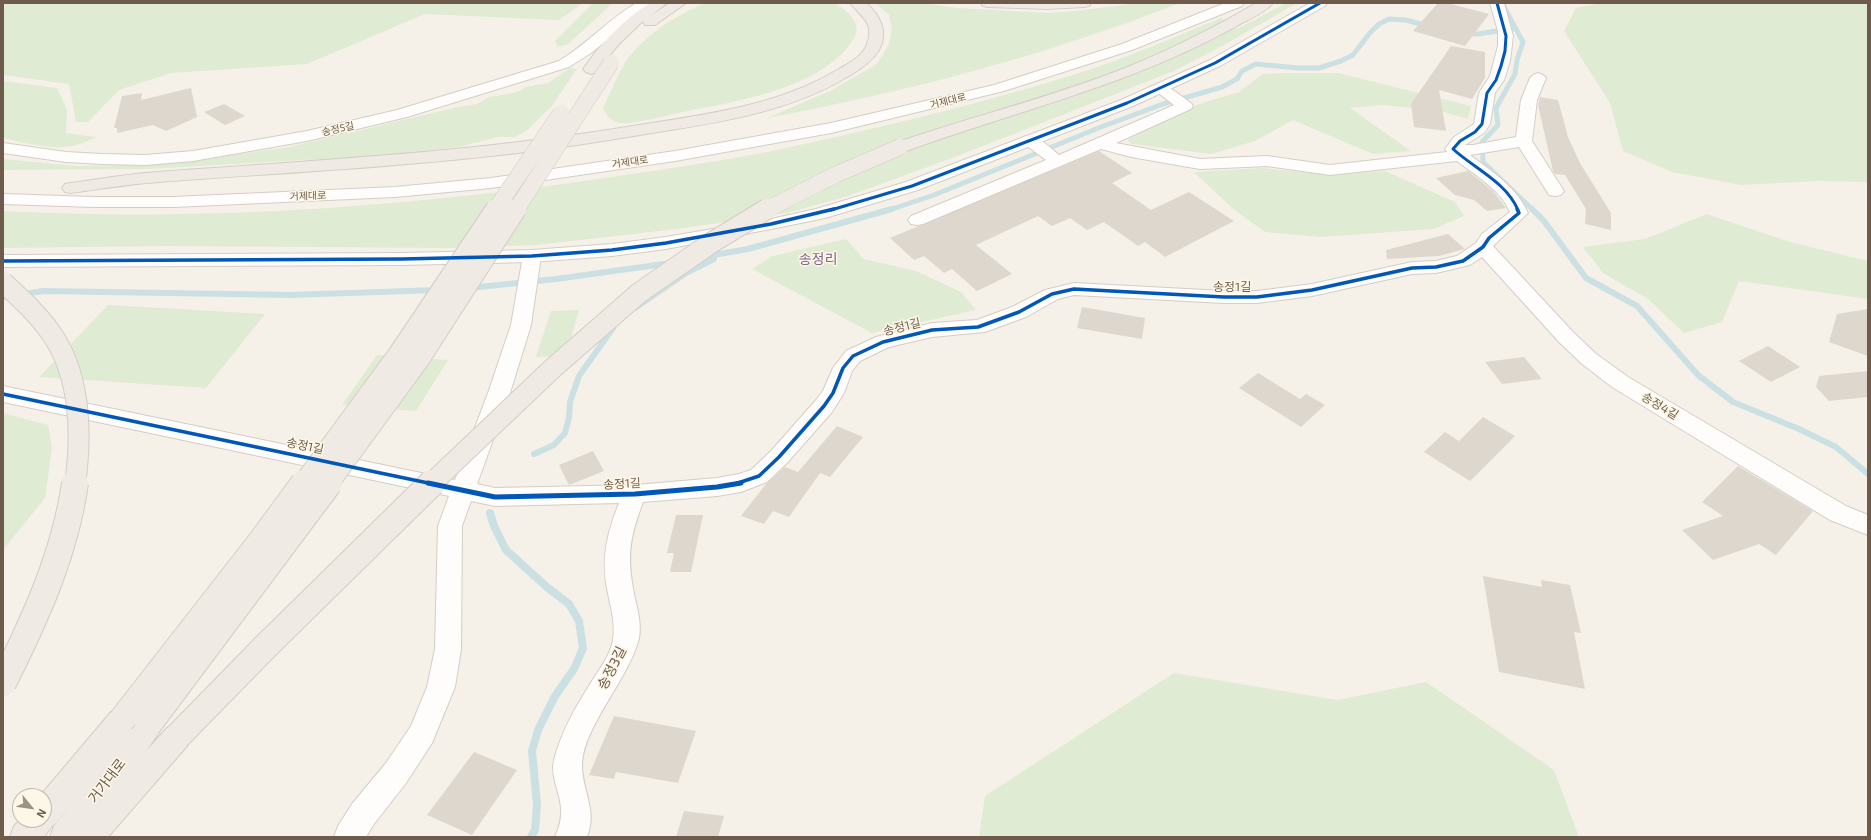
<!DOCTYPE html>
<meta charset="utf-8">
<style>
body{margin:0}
#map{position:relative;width:1871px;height:840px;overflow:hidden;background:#f5f1e8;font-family:"Exo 2",sans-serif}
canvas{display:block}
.frame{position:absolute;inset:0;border:4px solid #6f5b4b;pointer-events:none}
.north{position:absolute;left:12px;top:788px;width:40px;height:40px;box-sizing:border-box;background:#fdf7e8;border:1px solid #c4b9a9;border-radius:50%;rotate:119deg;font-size:11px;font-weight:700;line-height:16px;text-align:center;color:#6f5b4b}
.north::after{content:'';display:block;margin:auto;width:14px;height:18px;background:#9e9082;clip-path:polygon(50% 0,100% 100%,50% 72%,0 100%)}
</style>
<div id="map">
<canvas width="1871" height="840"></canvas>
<div class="frame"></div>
<div class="north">N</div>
</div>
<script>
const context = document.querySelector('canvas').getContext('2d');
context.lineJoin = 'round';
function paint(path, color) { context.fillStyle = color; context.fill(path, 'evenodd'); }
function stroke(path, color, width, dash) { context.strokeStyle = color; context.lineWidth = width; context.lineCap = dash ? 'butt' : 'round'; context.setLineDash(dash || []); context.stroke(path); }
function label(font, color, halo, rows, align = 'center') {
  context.font = font + ' "Exo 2","Noto Sans KR",sans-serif'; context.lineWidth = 3; context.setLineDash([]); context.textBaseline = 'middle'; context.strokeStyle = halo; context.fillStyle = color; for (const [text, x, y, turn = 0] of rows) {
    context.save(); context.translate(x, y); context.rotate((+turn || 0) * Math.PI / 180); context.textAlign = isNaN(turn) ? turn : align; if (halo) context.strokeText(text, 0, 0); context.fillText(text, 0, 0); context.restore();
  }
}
paint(new Path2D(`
 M3 3H583L559 20 425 14 307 64 171 73 119 90 88 122H76L69 84 3 75Z
 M593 3H613L568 44 558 47 555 41Z
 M705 3H834C848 10 864 25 853 40 821 90 732 102 678 113 665 116 631 125 621 123 611 122 607 116 603 108 610 93 617 76 626 61 645 34 676 16 705 3Z
 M875 3H921L958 8 1049 13 1075 11 1139 3H1180C1151 14 1122 25 1092 35 986 71 877 97 767 118L830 91 877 64 888 46 892 29 889 15Z
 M1286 3H1297L1224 45 1174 71 955 157 848 196 787 213 677 229 537 245 447 248 169 246 3 248V211C210 222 420 206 625 175 672 168 720 161 767 152 824 140 881 127 937 113 998 97 1058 81 1117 60 1152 47 1186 32 1221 18L1237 29Z
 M1601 3H1868V182L1817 181 1741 185 1672 172 1623 151 1610 103 1564 31 1576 8Z
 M570 68 577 69 551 107 526 131 515 137H498L459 147 373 156 148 169 3 170V159L76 166 129 165 199 160 289 147 458 107 477 104 490 97 517 92 526 87 548 83Z
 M1285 73H1338L1471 106 1468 119 1440 111 1383 105 1350 108 1411 151 1373 154 1293 120 1255 141 1211 154 1132 144 1127 140 1196 105 1239 92 1263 74Z
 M3 81 57 88 67 110 66 133 96 137C64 155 37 145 3 138Z
 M1262 168 1328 175 1385 171 1455 202 1464 216 1433 229 1321 237 1265 232 1232 208 1194 172Z
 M1707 214 1790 242 1868 261V299L1739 281 1722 322 1684 333 1648 299 1603 273 1583 247 1645 239Z
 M846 239 864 259 916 271 961 292 976 310 872 333 752 269 773 256Z
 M108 305 265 314 206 388 39 377Z
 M579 310 566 356 536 357 551 311Z
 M377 355 404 357 371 407 342 405Z
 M420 358 448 360 416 411 388 409Z
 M3 413 48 425 52 448 45 498 3 550Z
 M1174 673 1337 700 1426 682 1554 770 1579 837H979L985 796Z`), '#e0ebd4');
stroke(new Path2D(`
 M1504 3V7L1523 42 1517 60 1515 74 1496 108 1498 125 1482 142 1483 162 1533 210
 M1465 34H1478L1515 28
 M889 210 934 195 1101 127 1163 104 1222 87 1237 79 1242 71 1256 64 1298 68H1319L1341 61 1353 55 1369 34 1379 24 1389 19 1406 20 1428 26`), '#cbe0e3', 5);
stroke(new Path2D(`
 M1532 209 1544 221 1586 278 1637 306 1698 375 1733 402 1799 429 1836 447 1868 474
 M702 257 748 249 892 209
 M469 288 556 279 671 263
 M3 297 44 291 290 295 438 290
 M635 308 686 273 714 259
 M534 454 554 445 565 433 569 418 570 402 579 376 613 328`), '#cbe0e3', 6);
stroke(new Path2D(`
 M490 513 494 526 506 550 548 588 569 604 579 621 583 648 574 669 555 696 538 730 532 751 537 804 535 830 531 837`), '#cbe0e3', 8);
paint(new Path2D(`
 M1438 3H1447L1489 14 1465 46 1413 31Z
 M1451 46 1485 52V78L1472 99 1439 90 1446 131 1414 127 1411 104Z
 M191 88 197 117 166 131 153 125 117 133V128H114L122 96 142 93 141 100Z
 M1540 97 1558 100 1568 137 1580 163 1611 213V230L1585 224 1586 209 1565 175 1555 174 1553 171 1538 105Z
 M224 104 245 116 225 125 204 112Z
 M1099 151 1132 173 1112 183 1151 210 1189 192 1234 221 1165 257 1145 242 1138 246 1104 222 1087 230 1070 218 1052 226 1038 216 976 245 1012 274 977 291 952 269 944 273 924 256 914 260 890 238Z
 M1468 171 1493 191 1506 208 1487 211 1474 200 1455 195 1436 178Z
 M1448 234 1465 249 1439 256 1387 259 1386 250Z
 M1082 307 1145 318 1142 339 1077 328Z
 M1868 309V356L1829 342 1837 314Z
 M1768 346 1800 367 1771 382 1739 361Z
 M1524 357 1542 379 1502 384 1485 362Z
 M1868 371V397L1829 401 1816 387 1819 376Z
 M1258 373 1300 399 1306 394 1325 405 1301 427 1239 388Z
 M1483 417 1515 436 1470 481 1424 452 1445 432 1459 441Z
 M837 426 863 437 830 477 820 473 789 517 773 511 764 524 741 516 766 484 785 467 798 472Z
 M593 451 604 471 569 485 559 465Z
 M1738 466 1813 511 1776 555 1759 544 1713 560 1682 530 1723 516 1702 502Z
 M676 515H703L691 572H670L674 553H667Z
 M1483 576 1542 587 1541 580 1570 585 1581 633 1574 632 1585 689 1499 672Z
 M614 716 696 731 678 783 616 772 614 779 589 775Z
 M474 752 517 770 472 835 427 815Z
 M684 811 724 816 718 837H676Z`), '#ded7ce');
const minor = new Path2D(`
 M1490 3H1504L1513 36 1510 61 1504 80 1495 93 1490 124 1484 133 1465 145H1473L1516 137 1521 100 1530 78 1533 75 1538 73 1543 75 1546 78 1537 100 1532 141 1564 191 1561 195 1555 196 1549 195 1519 147 1470 155C1492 172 1516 186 1528 213L1493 246 1573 332 1595 353 1628 377 1846 506 1868 515V535L1830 520 1612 387 1581 363 1559 342 1482 257 1470 265 1436 273 1412 274 1312 296 1257 303H1224L1074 295 1058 299 1026 317 985 332 932 337 889 347 860 361 852 371 844 393 832 412 787 463 767 482 741 492 717 496 643 502C632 532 627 550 632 582 634 600 644 624 638 642 627 680 584 727 582 763 581 789 598 810 587 837H555C559 828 562 818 561 808 560 792 550 776 554 760 561 733 574 709 589 686 597 672 610 657 613 640 616 621 609 602 606 583 602 553 608 531 619 503L495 506 471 501 462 526 461 649 455 687 432 743 406 783 374 824 366 837H334L338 826 352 804 386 763 411 726 427 687 435 649 438 526 449 496 3 402V386L455 480 488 393 511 325 523 256 525 252 532 250 539 252 541 256 531 325 510 393 477 484 495 488 635 485 717 478 739 474 751 470 771 451 816 400 823 391 833 368 846 351 876 337 932 323 977 320 1012 307 1045 290 1074 283 1224 291H1257L1312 284 1412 262 1436 261 1457 256 1476 243 1482 234 1510 212C1500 189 1476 176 1457 161L1330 175 1267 166 1200 169 1131 157 1101 149 923 224 917 225 911 224 908 220 911 216 1046 160 1023 143 1021 140 1023 137C1037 133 1049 147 1059 155L1174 105 1153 89 1156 86C1168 83 1180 96 1191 103L1193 106 1191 109 1116 143 1200 159 1267 156 1330 165 1447 152 1445 149 1454 137 1474 124 1479 93 1490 76 1498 46V31Z`);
const tertiary = new Path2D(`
 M636 3H653L591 53 569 67 407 117 307 141 193 161 146 165 102 164 66 162 3 153V143L66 152 102 154 146 155 193 151 307 131 397 110 559 61C587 44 608 20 636 3Z
 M1225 3H1244L1242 6 1132 50 1004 91 831 133 675 161 491 188 395 197 173 207H94L3 204V194L94 197H173L395 187 491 178 675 151 831 123 994 85 1122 44Z
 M1310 3H1327L1325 6 1220 66 1133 106 918 190 825 218 771 229 666 249 612 256 532 262 402 265 3 267V255L402 253 532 250 612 244 666 237 771 219 816 209 906 182 1121 100 1210 60Z`);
const trunk = new Path2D(`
 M650 3H667L650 16 670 3H686L655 25H645L643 22 644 20 619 44 596 72 591 74 586 72 583 69C601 43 623 20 650 3Z
 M850 3H866C880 15 889 32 879 50 872 61 861 69 849 76 788 113 716 123 646 134 603 141 561 148 518 153 399 167 279 173 159 182 130 184 100 189 71 193L65 192 62 188 65 184 71 183C100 179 128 174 157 172 319 160 479 152 639 125 708 114 777 106 839 69 849 63 863 56 867 44 875 22 861 17 850 3Z
 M981 3H1091L1089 6 1084 7 1047 9 988 7 983 6Z
 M1256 3H1273C1267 12 1245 21 1235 27 1131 85 1016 111 906 151L900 152 894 151 892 147 894 143 919 135C983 114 1049 97 1112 73 1162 54 1210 30 1256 3Z
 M121 708 131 712 135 720 138 716 148 712 158 716 162 725 158 734 146 751 167 728 177 724 187 728 191 737 187 746 108 837H50L54 826 73 801 55 824 52 826 44 837H10L14 826 20 820H44V796H40L111 712Z`);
stroke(minor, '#d3cec6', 2);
stroke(tertiary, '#d3cec6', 2);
stroke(trunk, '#d3cdc5', 2);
paint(minor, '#fefdfc');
paint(tertiary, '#fefdfc');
paint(trunk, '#f0eae4');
const trunkBridgeFar2 = new Path2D(`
 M495 210 561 113
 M516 210 611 63
 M766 210 835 175 900 147`);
const trunkBridgeFar1 = new Path2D(`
 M3 282C20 298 38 314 51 333 81 375 82 435 75 484
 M303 484 398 355 496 209
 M328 484 420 358 516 209
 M431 484 553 368 639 293 711 243 767 209`);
const trunkBridge = new Path2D(`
 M3 683C35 619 65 554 75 483
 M121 721 263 539 304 483
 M148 725 329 483
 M177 737 265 647 432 483`);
stroke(trunkBridgeFar2, '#d3cdc5', 17, []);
stroke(trunkBridgeFar1, '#d3cdc5', 22, []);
stroke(trunkBridge, '#d3cdc5', 28, []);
stroke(trunkBridgeFar2, '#f0eae4', 16);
stroke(trunkBridgeFar1, '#f0eae4', 20);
stroke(trunkBridge, '#f0eae4', 26);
stroke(new Path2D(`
 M1497 3 1506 36 1505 51 1501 66 1496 80 1487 93 1482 124 1475 132 1460 141 1453 149C1475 169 1506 182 1518 210
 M831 210 912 186 1127 103 1215 63 1320 3`), '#0057b8', 3);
stroke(new Path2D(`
 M3 261 402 259 532 256 612 250 666 243 771 224 834 209
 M3 394 433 484
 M735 484 759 476 779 457 824 406 833 393 843 368 853 356 883 342 932 330 978 327 1019 312 1052 294 1074 289 1224 297H1257L1312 290 1412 268 1436 267 1463 261 1483 247 1489 238 1519 213 1517 209`), '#0057b8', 3.5);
stroke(new Path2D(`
 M428 483 495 497 635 494 717 487 741 483`), '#0057b8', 5);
label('10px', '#6f5b4b', '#fdf7e8', [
 ["거제대로",948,101,-14],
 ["송정5길",338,129,-12],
 ["거제대로",630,162,-8],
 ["거제대로",308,196,-2]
]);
label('12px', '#6f5b4b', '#fdf7e8', [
 ["송정1길",1232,287],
 ["송정1길",902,327,-14],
 ["송정4길",1660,406,31],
 ["송정1길",305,446,12],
 ["송정1길",622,484,-3]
]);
label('14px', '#81638c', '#fdf7e8', [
 ["송정리",818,259]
]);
label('14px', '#6f5b4b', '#fdf7e8', [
 ["송정3길",612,668,-63],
 ["거가대로",107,781,-53]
]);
</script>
